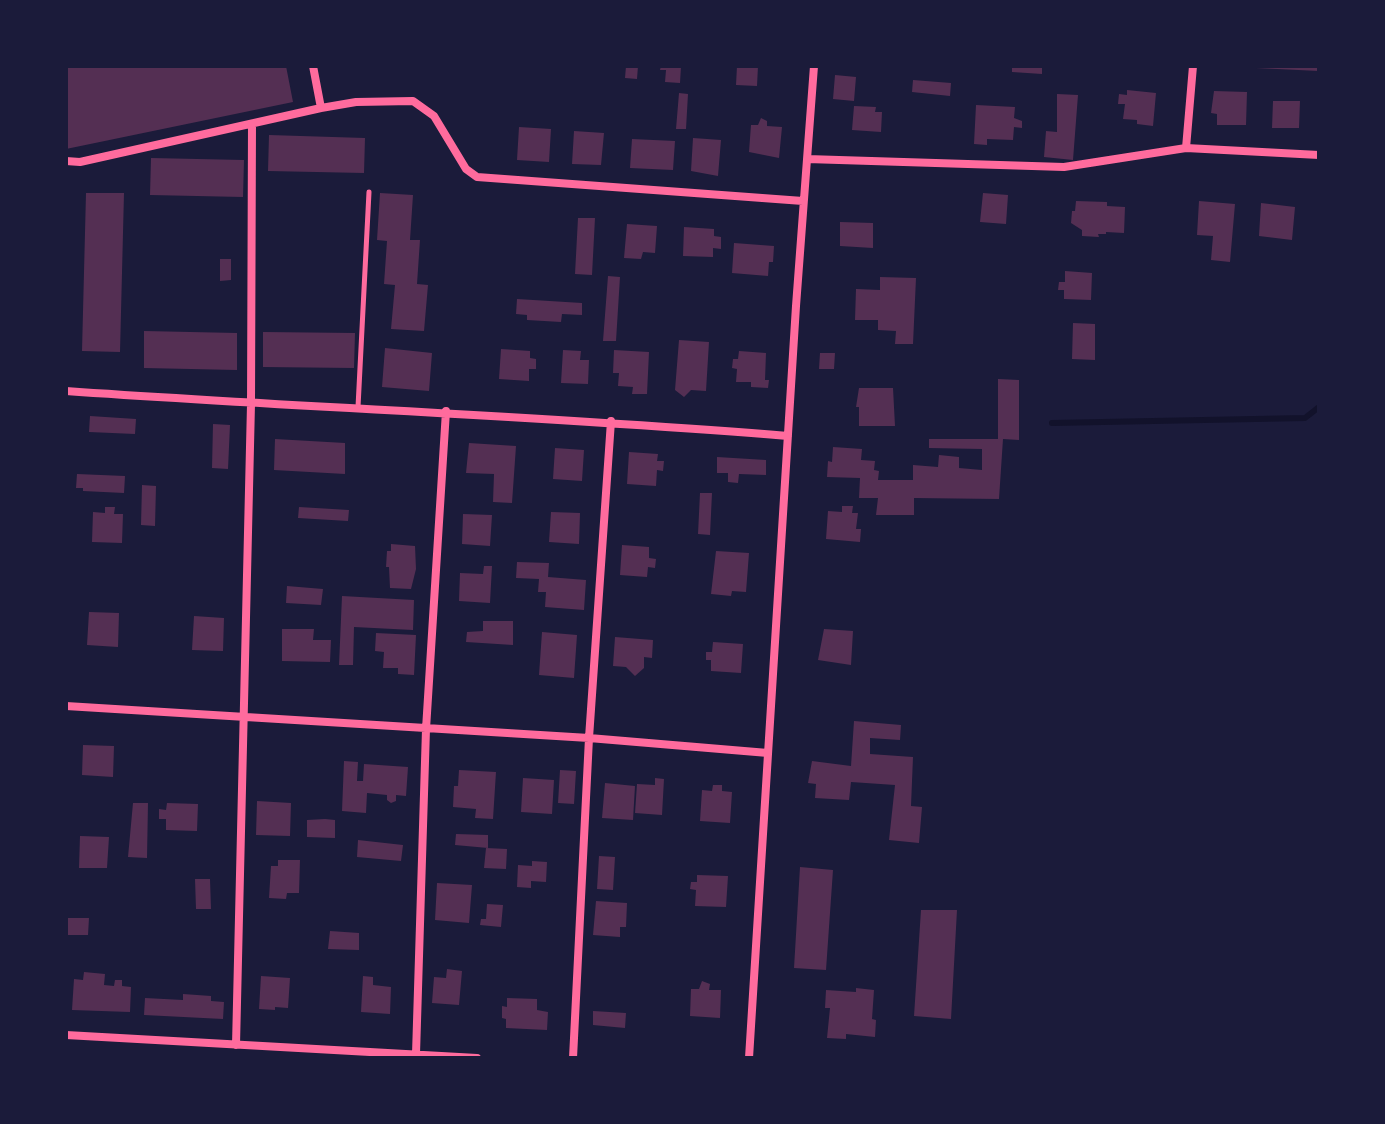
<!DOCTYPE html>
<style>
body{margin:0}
#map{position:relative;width:1385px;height:1124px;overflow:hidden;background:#1b1b3a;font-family:Overpass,sans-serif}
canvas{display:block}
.frame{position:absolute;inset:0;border:68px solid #1b1b3a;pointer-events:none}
</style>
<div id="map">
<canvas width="1385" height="1124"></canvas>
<div class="frame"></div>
</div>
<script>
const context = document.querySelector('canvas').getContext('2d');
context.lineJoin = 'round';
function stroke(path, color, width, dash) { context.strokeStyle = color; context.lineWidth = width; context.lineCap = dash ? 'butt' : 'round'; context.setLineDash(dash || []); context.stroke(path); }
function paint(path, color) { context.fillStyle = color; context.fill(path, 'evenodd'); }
stroke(new Path2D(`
 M1052 423 1305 418 1319 407`), '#12122b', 6);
paint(new Path2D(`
 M67 66H286L293 102 66 149Z
 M626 66H638L637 79 625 78Z
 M661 66H681L680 83 665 82 666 70H660Z
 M737 66H758L757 86 736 85Z
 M1012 66H1042V74L1012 72Z
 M1256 66H1319V71L1256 68Z
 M835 75 856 77 854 101 833 99Z
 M913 80 951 83 950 96 912 92Z
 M1127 90 1156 93 1153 126 1137 124V120L1123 119 1125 104H1118L1119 94 1127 95Z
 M1214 91 1247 92 1246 125H1217V114L1211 113Z
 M679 93 688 94 686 129H676Z
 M1057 94 1078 95 1073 160 1044 157 1046 131 1057 132Z
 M1273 101H1300L1299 128H1272Z
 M976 105 1015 107 1014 118 1022 121V128L1014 127 1013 140 987 139V145L974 144Z
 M854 106 876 107 875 112H882L881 132 852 130Z
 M761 118 767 121V126L782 127 779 158 749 152 751 125H758Z
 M519 127 551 129 549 162 517 160Z
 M574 131 604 133 601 165 572 164Z
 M269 135 365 138 364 173 268 171Z
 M693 138 721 140 718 176 691 171Z
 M632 139 675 141 673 170 630 168Z
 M151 158 244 160 243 197 150 195Z
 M86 193H124L120 352 82 351Z
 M380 193 413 195 410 240H420L417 284 428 285 424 331 391 329 395 285 384 284 387 241 377 240Z
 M983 193 1008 195 1006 224 980 222Z
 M1076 201 1107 202V206L1125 207 1124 233 1106 232V234H1098L1099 237 1082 236V230L1071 223 1072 211H1075Z
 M1199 201 1235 204 1230 262 1211 260 1213 236 1197 235Z
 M1261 203 1295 207 1292 240 1259 236Z
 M578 218H595L592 275 575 274Z
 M840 222 873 223V248L840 246Z
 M627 224 657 226 655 253 643 252 641 259 624 258Z
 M684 227 714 229V236L721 237V249L713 248V257L683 256Z
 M734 243 774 246 773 262H769L768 276 732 273Z
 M220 259H231V280L220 281Z
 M1065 271 1092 273 1091 300 1064 299V290H1058L1059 282H1065Z
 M608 276 620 277 616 341H603Z
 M880 277 916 278 913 344H895L896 331 878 330V320H855L856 289 880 290Z
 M517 299 582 303V315L562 314 561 322 527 320V315L516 314Z
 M1073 323 1095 324V360L1072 359Z
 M144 331 237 333V370L144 368Z
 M263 332 355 333 354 368 263 367Z
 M679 340 709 342 706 391 691 390 684 397 675 390Z
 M385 348 432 353 429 391 382 387Z
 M501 349 530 351V358L536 359V369H529V381L499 379Z
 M563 350 581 351 580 360H589L588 384 561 383Z
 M614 350 649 352 647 394H632L633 387 618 386 619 373H613Z
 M739 351 766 353 765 380H769L768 388 751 387V382H736L737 369 732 368 733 359H738Z
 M820 353H835L834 369H819Z
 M998 379 1019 380V440L1003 439 999 499 914 498V515H876L878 498H859L860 478 827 477 828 461 832 462 833 447 862 449 861 460 875 461 874 470 879 471 878 480H913V465L938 467 939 455 959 457V468L982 470V449L929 448V439H998Z
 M859 388H893L895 426H859V407H856Z
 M90 416 136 419 135 434 89 432Z
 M213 424 230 425 228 469 212 468Z
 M275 439 345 443V474L274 470Z
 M469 443 516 446 512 503 493 502 494 474 466 473Z
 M555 448 584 450 582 481 553 479Z
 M629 452 658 454 657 461H664L663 471 657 470 656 486 627 484Z
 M717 457 766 460V475L739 474 738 483 728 482V473H717Z
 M77 474 125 476 124 493 83 491V488H76Z
 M142 485 156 486 155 526 141 525Z
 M700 493H712L710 535 698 534Z
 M842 506H853L852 513H858L856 529H861L860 542 826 539 828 511 842 512Z
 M105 507H115L114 514H123L122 543 92 542 93 512 105 513Z
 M299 507 349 510 348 521 298 518Z
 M551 512 580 513 579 544 549 542Z
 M463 514 492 515 490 546 462 544Z
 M391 544 415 546 416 569 411 589 390 588 389 567H386L387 551H391Z
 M622 545 649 547V558L656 559 655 568 648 567 647 577 620 575Z
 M716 551 749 553 746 592 732 591 731 596 711 594Z
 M517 562 549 563 548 577 586 580 584 610 545 607 546 592H538L539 579 516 578Z
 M484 566H492L490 603 459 601 460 573 483 574Z
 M287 586 323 589 321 605 286 603Z
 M342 596 414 600 413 630 354 627 353 665H339Z
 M89 612 119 613 118 647 87 645Z
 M194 616 224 618 223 651 192 650Z
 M483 621H513V645L466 642 467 632 483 631Z
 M282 629H314L313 640H331L330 662 282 661Z
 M824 629 853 631 851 665 818 660Z
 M542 632 577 635 574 678 539 675Z
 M376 633 416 635 414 675 398 674V668H383L384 652 375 651Z
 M615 637 653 640 652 658 644 657V668L635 676 626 667 613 666Z
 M713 642 743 644 741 673 711 671V660H706V652H712Z
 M854 721 901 725 900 740 870 738V754L913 757 911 806 922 807 919 843 889 840 895 785 851 782 849 800 815 798 816 784 808 783 812 761 851 766Z
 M83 745 114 746 113 777 82 775Z
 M344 761 358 762 357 781H363L364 764 408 767 406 796 396 795V801L391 803 387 800V795L367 793 366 813 342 811Z
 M459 770 496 772 493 819 475 818 476 809 453 807 454 786H458Z
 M560 770 576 771 574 804 558 803Z
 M523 778 554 780 552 814 521 812Z
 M655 778 664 779 662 815 635 813 637 784 655 785Z
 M605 783 635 786 633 820 602 818Z
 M713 785H722V791L732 792 730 823 700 821 702 790 712 791Z
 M257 801 291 803 290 836 256 835Z
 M133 803H148L147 858 128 857Z
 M167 803 198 804 197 831 166 830V819H159V809L166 810Z
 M325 819 335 820V838L307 837V820Z
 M456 834 488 835V848L455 845Z
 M80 836 109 837 107 868H79Z
 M358 840 403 845 401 861 357 857Z
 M486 848 507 849 506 869 484 868Z
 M599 856 615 857 613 890 597 889Z
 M278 860H300L299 893H287L286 899 269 898 271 866H278Z
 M532 861 547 862 546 882 531 881V888L517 887 518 865 532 866Z
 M800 867 833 870 826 970 794 968Z
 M697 875 728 876 726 907 695 906 696 890 690 889 691 882H697Z
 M195 879H210L211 909H196Z
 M437 883 472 885 469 923 435 920Z
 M596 901 627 903 626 927H620V937L593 935Z
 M487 904 503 905 501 927 480 925 481 919H486Z
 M921 910H957L951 1019 914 1016Z
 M66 918H89L88 935H66Z
 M330 931 359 933V950L328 949Z
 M447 969 462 971 459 1005 432 1003 434 977 446 978Z
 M84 972 105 974 104 985 114 986 115 980H122V986L131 987 130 1012 72 1010 74 979 83 980Z
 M261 976 290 978 288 1008 275 1007V1010L259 1009Z
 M363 976 373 977V985L391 987 390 1014 361 1012Z
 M702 981 710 984 709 990H721L720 1018 690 1016 691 989H699Z
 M856 988 874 990 872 1019 876 1020 875 1037 846 1034V1039L827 1038 830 1008H825L826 990 856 992Z
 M183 994 211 996V1001L224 1002 223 1019 144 1015 145 998 183 1000Z
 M507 998 537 999V1010L548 1012 547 1030 506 1028V1019L502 1018V1006L507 1007Z
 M593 1011 626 1013 625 1028 593 1025Z`), '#542f53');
stroke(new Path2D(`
 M358 407 369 192`), '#ff6b9d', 5);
stroke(new Path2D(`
 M313 66 321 108
 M1186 148 1193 66
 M807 159 1064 167 1186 148 1319 155
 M66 161 80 162 321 108 356 102 413 101 434 116 466 169 477 177 803 201
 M66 391C307 408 548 416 788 436
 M66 706 589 738 768 753
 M66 1035 477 1058
 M236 1045 251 404 252 124
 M416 1054 426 729 446 411
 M573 1058 589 738 611 421
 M749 1058 796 306 814 66`), '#ff6b9d', 8);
</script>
